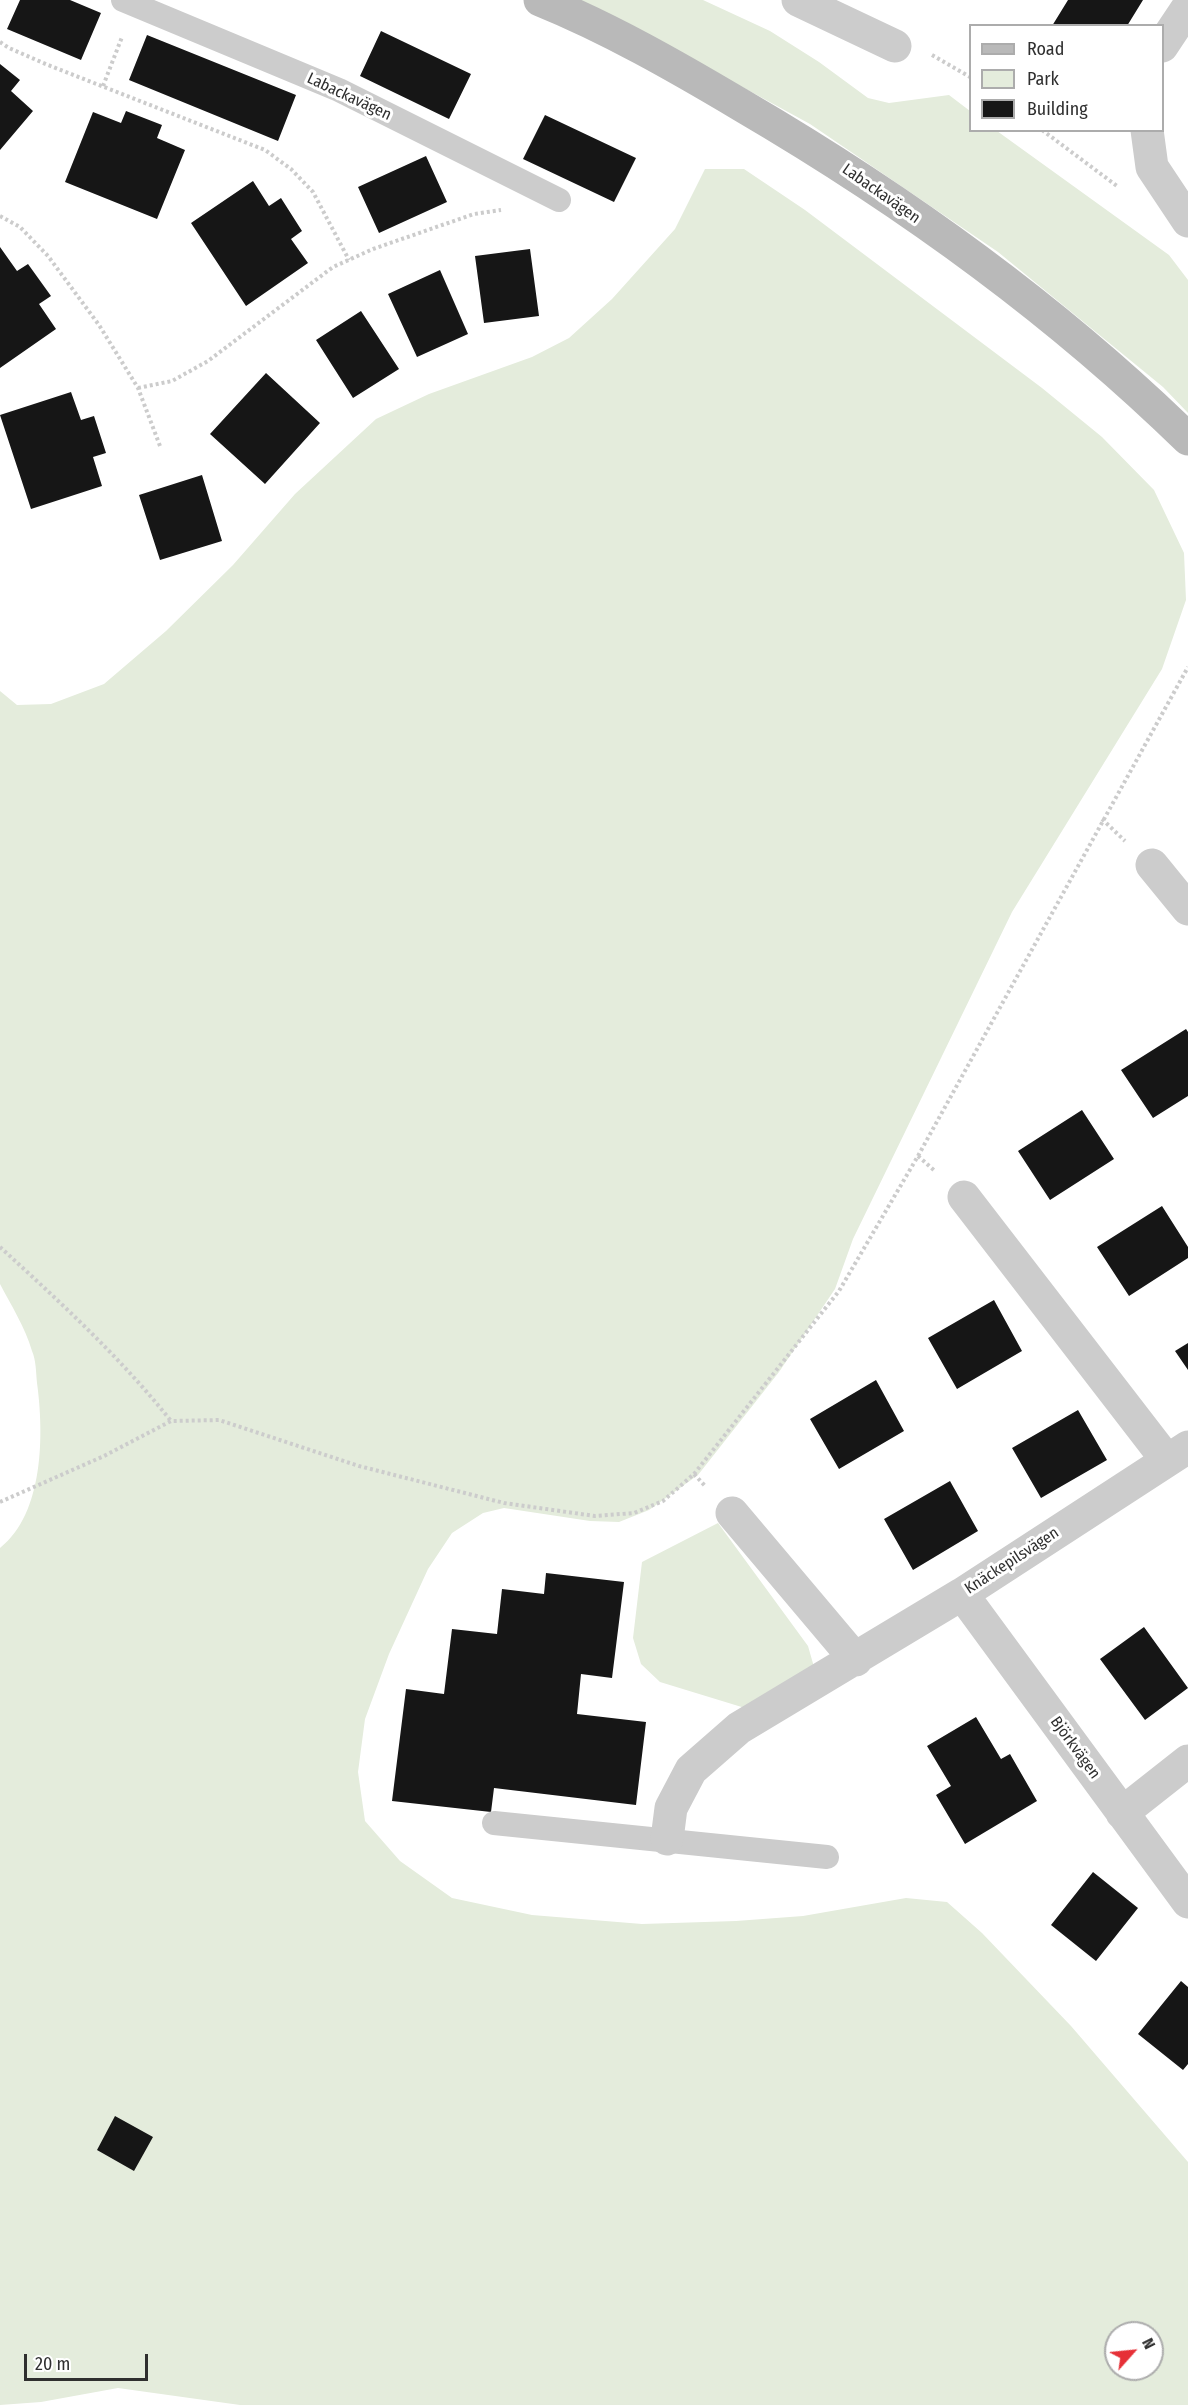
<!DOCTYPE html>
<meta charset="utf-8">
<style>
body{margin:0}
#map{position:relative;width:1188px;height:2405px;overflow:hidden;background:#fff;font-family:"Fira Sans Condensed",sans-serif}
canvas{display:block}
.legend{position:absolute;left:969px;top:24px;width:195px;height:108px;box-sizing:border-box;background:#fff;border:2px solid #acacac;margin:0;padding:8px 10px;list-style:none;font-size:18px;color:#2f2f2f}
.legend li{display:flex;align-items:center;gap:12px;height:30px}
.legend b{width:30px;border:2px solid #acacac}
.north{position:absolute;left:1104px;top:2321px;width:60px;height:60px;box-sizing:border-box;background:#fff;border:2px solid #acacac;border-radius:50%;rotate:63deg;font-size:16px;font-weight:700;line-height:24px;text-align:center;color:#2f2f2f}
.north::after{content:'';display:block;margin:auto;width:21px;height:27px;background:#e63037;clip-path:polygon(50% 0,100% 100%,50% 72%,0 100%)}
.scale{position:absolute;left:24px;top:2354px;width:124px;height:27px;box-sizing:border-box;border:3px solid #2f2f2f;border-top:0;padding-left:8px;font-size:18px;line-height:21px;white-space:nowrap;color:#2f2f2f;-webkit-text-stroke:4px #fff;paint-order:stroke}
</style>
<div id="map">
<canvas width="1188" height="2405"></canvas>
<ul class="legend">
<li><b style="height:8px;background:#b9b9b9"></b>Road</li>
<li><b style="height:16px;background:#e4ecdc"></b>Park</li>
<li><b style="height:16px;background:#161616"></b>Building</li>
</ul>
<div class="north">N</div>
<div class="scale">20 m</div>
</div>
<script>
const context = document.querySelector('canvas').getContext('2d');
context.lineJoin = 'round';
function paint(path, color) { context.fillStyle = color; context.fill(path, 'evenodd'); }
function stroke(path, color, width, dash) { context.strokeStyle = color; context.lineWidth = width; context.lineCap = dash ? 'butt' : 'round'; context.setLineDash(dash || []); context.stroke(path); }
function label(font, color, halo, rows, align = 'center') {
  context.font = font + ' "Fira Sans Condensed",sans-serif'; context.lineWidth = 6; context.setLineDash([]); context.textBaseline = 'middle'; context.strokeStyle = halo; context.fillStyle = color; for (const [text, x, y, turn = 0] of rows) {
    context.save(); context.translate(x, y); context.rotate((+turn || 0) * Math.PI / 180); context.textAlign = isNaN(turn) ? turn : align; if (halo) context.strokeText(text, 0, 0); context.fillText(text, 0, 0); context.restore();
  }
}
paint(new Path2D(`
 M576 0H703L770 31 819 62 868 98 889 103 949 95 970 111V130L997 131 1169 255 1188 280V413L1163 387 998 252 810 124 603 11Z
 M705 169H744L805 210 1042 388 1102 437 1154 490 1184 553 1186 600 1162 669 1012 912 853 1239 835 1289 779 1372 698 1475 649 1510 619 1522 590 1521 504 1508 483 1513 452 1533 428 1569 389 1654 365 1719 358 1772 365 1821 400 1861 452 1898 532 1915 642 1924 736 1921 803 1916 906 1898 947 1902 982 1933 1071 2026 1188 2162V2405H240L118 2388 41 2402 0 2405V1548C44 1513 44 1434 37 1383 36 1372 36 1360 32 1351 25 1327 11 1305 0 1284V691L17 705 51 704 104 684 166 631 233 565 295 494 376 419 429 394 532 357 569 338 612 299 675 229ZM1116 2333H1152V2369H1116Z
 M718 1523 808 1646 814 1667 758 1712 660 1682 641 1664 633 1638 642 1562Z`), '#e4ecdc');
paint(new Path2D(`
 M20 0H70L101 13 81 60 7 29Z
 M1068 0H1143L1127 26H1052Z
 M381 31 471 74 449 119 360 76Z
 M147 35 296 95 278 141 129 80Z
 M0 64 20 80 11 91 33 111 0 150Z
 M126 111 162 125 157 138 185 150 157 219 65 182 93 112 121 123Z
 M545 115 636 158 614 202 523 159Z
 M426 156 447 202 379 233 358 187Z
 M253 181 269 206 281 198 302 231 291 239 308 263 246 306 191 223Z
 M0 247 17 271 28 264 51 296 39 304 56 329 0 368Z
 M530 249 539 316 484 323 475 256Z
 M440 270 468 334 417 357 388 294Z
 M361 311 399 369 353 398 316 340Z
 M266 373 320 423 265 484 210 434Z
 M71 392 81 420 94 416 106 453 93 457 102 486 31 509 0 415Z
 M202 475 222 541 160 560 139 495Z
 M1186 1029 1188 1032V1096L1153 1118 1121 1070Z
 M1082 1110 1114 1159 1050 1200 1018 1151Z
 M1162 1206 1188 1247V1258L1129 1296 1097 1247Z
 M994 1300 1022 1351 957 1389 928 1338Z
 M1188 1343V1370L1175 1351Z
 M876 1380 904 1431 839 1469 810 1419Z
 M1078 1410 1107 1460 1041 1498 1012 1448Z
 M950 1481 978 1531 913 1570 884 1519Z
 M546 1573 624 1582 612 1678 581 1674 577 1714 646 1722 636 1805 494 1788 491 1812 392 1801 406 1689 444 1694 452 1629 497 1634 502 1589 544 1594Z
 M1144 1627 1188 1688 1145 1720 1100 1659Z
 M976 1717 1001 1759 1010 1754 1037 1801 965 1844 936 1795 951 1786 927 1746Z
 M1093 1872 1138 1908 1096 1961 1051 1925Z
 M1181 1981 1188 1987V2064L1183 2070 1138 2034Z
 M115 2116 153 2137 134 2171 97 2150Z`), '#161616');
stroke(new Path2D(`
 M0 42 9 48 48 65 265 150 291 169 313 192 349 260
 M932 55 970 77
 M103 86 122 37
 M1042 130 1117 186
 M0 216 20 227 48 256 99 325 138 388 160 446
 M138 388 172 381 208 361 333 267 373 249 474 214 501 210
 M1102 819 1125 841
 M918 1156 935 1171
 M0 1247C60 1302 120 1357 171 1421
 M694 1474 839 1291 918 1156 1188 667
 M0 1502 104 1456 171 1421 219 1420 359 1466 504 1503 595 1516 634 1513 663 1501 694 1474 706 1487`), '#ccc', 4, [3, 3]);
stroke(new Path2D(`
 M123 0 339 90 559 200
 M494 1823 827 1857`), '#ccc', 24);
stroke(new Path2D(`
 M798 0 895 46
 M1162 46 1188 7
 M1147 130 1152 167 1188 221
 M1152 865 1188 909
 M964 1197 1166 1459
 M732 1513 856 1660
 M962 1594 1188 1902
 M1122 1813 1188 1761
 M667 1839 671 1808 691 1770 739 1728 962 1594 1188 1447`), '#ccc', 33);
stroke(new Path2D(`
 M540 0C609 28 677 67 741 105 900 198 1056 310 1188 439`), '#b9b9b9', 33);
label('16px', '#2f2f2f', '#fff', [
 ["Labackavägen",349,97,25],
 ["Labackavägen",881,194,35],
 ["Knäckepilsvägen",1012,1561,-33],
 ["Björkvägen",1075,1748,54]
]);
</script>
